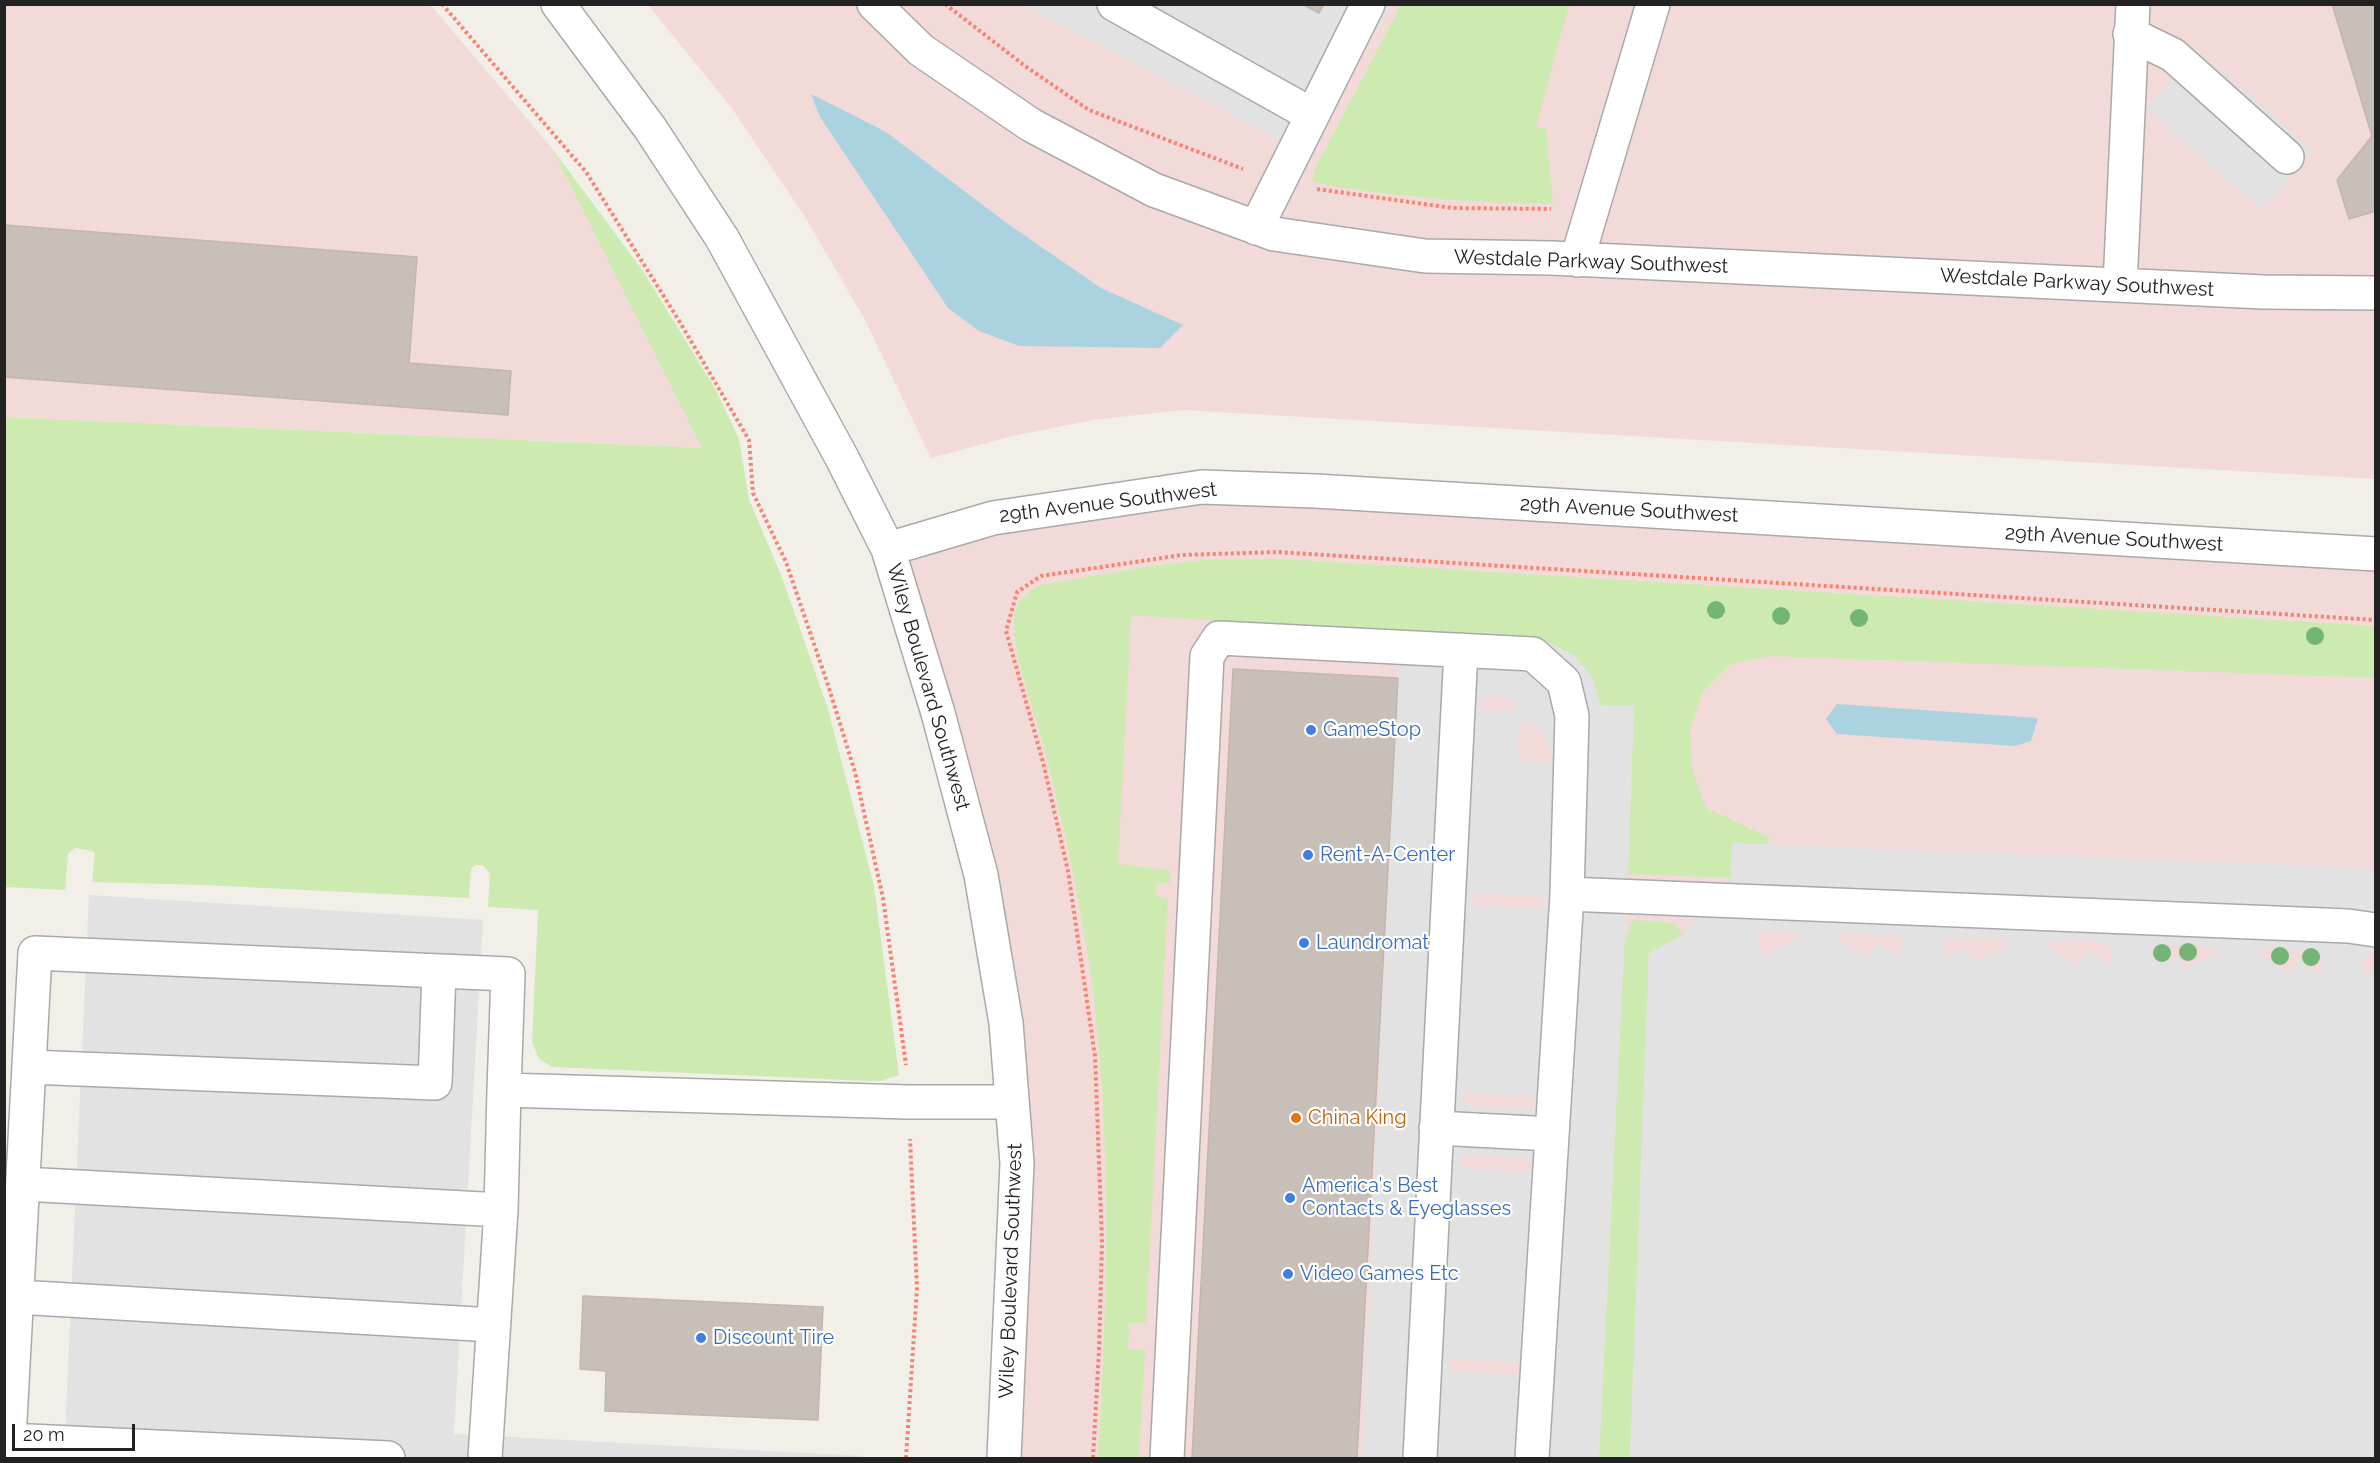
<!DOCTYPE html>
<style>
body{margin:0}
#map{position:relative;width:2380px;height:1463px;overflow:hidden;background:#f2efe9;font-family:Raleway,sans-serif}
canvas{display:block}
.frame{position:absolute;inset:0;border:6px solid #222;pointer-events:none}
.scale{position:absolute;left:12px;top:1424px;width:123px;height:27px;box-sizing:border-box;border:3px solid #222;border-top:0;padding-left:8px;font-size:18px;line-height:21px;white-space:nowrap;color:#222;-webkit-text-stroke:4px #fff;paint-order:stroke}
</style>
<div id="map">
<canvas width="2380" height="1463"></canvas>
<div class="frame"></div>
<div class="scale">20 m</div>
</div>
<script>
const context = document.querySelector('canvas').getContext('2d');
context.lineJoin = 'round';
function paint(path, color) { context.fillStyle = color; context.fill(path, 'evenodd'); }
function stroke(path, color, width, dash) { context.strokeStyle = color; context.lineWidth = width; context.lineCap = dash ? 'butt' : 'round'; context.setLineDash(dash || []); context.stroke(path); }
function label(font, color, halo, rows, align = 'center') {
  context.font = font + ' Raleway,sans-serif'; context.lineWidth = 4.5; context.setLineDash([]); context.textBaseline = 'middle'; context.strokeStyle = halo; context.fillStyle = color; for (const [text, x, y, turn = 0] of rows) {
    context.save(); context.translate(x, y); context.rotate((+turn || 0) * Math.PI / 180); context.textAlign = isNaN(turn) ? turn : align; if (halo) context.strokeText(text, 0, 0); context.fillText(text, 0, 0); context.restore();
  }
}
paint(new Path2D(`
 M430 4 551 147 703 448 5 417V5Z
 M648 5H2375V479L1183 410 1093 420 1013 436 931 458 865 320 805 217 731 107Z
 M1202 487 2375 554V1458H1004L1006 1023 888 549Z`), '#f2dad9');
paint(new Path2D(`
 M1401 5H1569L1536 126 1546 129 1553 204C1469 202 1395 198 1313 182L1315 169Z
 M551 147 643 271 716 390 739 439 749 499 783 580 828 709 874 886 899 1075 880 1081H869L552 1067 539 1059 532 1042 538 910 488 907 490 874 483 865H475L471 869 469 898 203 885 92 882 95 853 92 851 75 848 68 854 65 890 6 887 5 909V417L702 448Z
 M1282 559 2375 626 2376 678 1769 656 1731 664 1702 693 1690 730 1693 773 1706 808 1769 837 1768 845 1732 844 1731 878 1628 874 1634 706 1600 705 1593 678 1549 643 1131 615 1118 864 1170 870V883H1157L1156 894 1159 897 1168 898 1146 1323H1129L1128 1349 1145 1350 1139 1458H1098C1107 1309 1112 1158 1095 1009 1089 953 1078 895 1066 839 1059 808 1052 777 1044 746 1035 713 1009 646 1015 614 1017 600 1028 590 1041 585L1159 565 1205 560Z
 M1633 920 1675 923 1682 935 1649 954 1630 1458H1599L1624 941Z`), '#cdebb0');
paint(new Path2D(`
 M1022 5H1391L1308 155Z
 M2197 50 2314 150 2262 210 2145 109Z
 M1399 634 1549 643 1574 655 1593 678 1600 705 1634 706 1628 874 1599 1458H1362ZM1493 696 1510 700 1515 703 1516 711 1485 710 1483 701 1487 697ZM1524 719 1531 722 1549 744 1551 756 1549 764 1520 760 1517 757 1519 726ZM1475 893 1539 896 1542 897 1544 903 1540 909 1475 905 1472 899ZM1466 1093 1530 1096 1534 1100V1107L1531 1110 1466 1106 1462 1099ZM1463 1155 1527 1158 1531 1162V1169L1528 1172 1463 1168 1460 1161ZM1452 1359 1516 1362 1520 1365V1373L1517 1375 1452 1371 1449 1365Z
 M1732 843 2375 868V953L2365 956 2361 963 2363 974 2376 968 2375 1458H1630L1649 953 1682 935 1731 878ZM1763 931 1796 932 1798 936 1797 939 1764 956 1757 939 1758 935ZM1840 933 1899 936 1902 941V955L1900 956 1878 944 1868 957 1837 938V935ZM1948 938 2005 939 2007 942 2006 946 1975 962 1965 948 1943 957 1944 942ZM2051 941 2108 943 2112 948V963L2111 964 2088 951 2078 966 2048 946ZM2162 945 2214 947 2217 952 2185 970 2177 955 2156 965 2154 963 2153 950ZM2264 948 2318 951 2322 957V971L2319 972 2298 959 2290 973 2260 955 2259 950Z
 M89 895 483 920 454 1434 862 1456V1458H64Z`), '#e2e2e2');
paint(new Path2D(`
 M811 94 886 132 1008 224 1101 288 1183 325 1160 348 1019 346 979 331 948 308 820 117Z
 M1837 704 2038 718 2031 741 2015 746 1837 734 1826 719Z`), '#aad3df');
const building = new Path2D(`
 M1302 4H1324L1319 13Z
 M2332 4H2376V211L2349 219 2337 180 2372 136Z
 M4 225 417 257 409 363 511 371 508 415 4 377Z
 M1233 669 1398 678 1357 1458H1192Z
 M583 1296 823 1307 818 1420 605 1411 606 1371 580 1369Z`);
paint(building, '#c7bfb8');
stroke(building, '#c4b6ab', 1.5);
const minor = new Path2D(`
 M558 4 650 128 722 238 842 458 888 549 938 713 981 875 1006 1023 1017 1163 1004 1458
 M874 4 921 50 1031 125 1154 190 1274 234 1425 256 1551 258 2263 292 2376 293
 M1114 4 1312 115
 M2130 34 2173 55 2287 157
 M1256 228 1368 4
 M1577 260 1653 4
 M2120 285 2133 4
 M888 549 993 518 1202 487 1315 491 2376 554
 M1567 894 2348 926 2376 930
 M29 1067 435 1083 439 971
 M1436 1128 1552 1134
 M23 1184 501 1210
 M17 1297 493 1325
 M9 1440 388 1458
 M8 1458 35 953 508 974 504 1090 908 1102H1012
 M485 1458 501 1210 504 1090
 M1167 1458 1207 656 1219 638 1533 654 1564 682 1572 716 1567 894 1532 1458
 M1420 1458 1461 650`);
stroke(minor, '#a9a9a9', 36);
stroke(new Path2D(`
 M442 4 586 172 678 319 749 440 753 493 786 562 828 685 855 772 883 898 906 1065
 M945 4 1025 66 1089 110 1243 169
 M1317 189 1452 208 1551 209
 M906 1458 917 1288 910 1139
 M1093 1458 1099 1351 1102 1242 1095 1056 1068 871 1043 762 1006 631 1017 592 1041 576 1182 555 1277 552 2376 620`), '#fa8072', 4, [3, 3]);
stroke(minor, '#fff', 33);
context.fillStyle = '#74b475';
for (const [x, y] of [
 [1716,610],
 [1781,616],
 [1859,618],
 [2315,636],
 [2188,952],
 [2162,953],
 [2280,956],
 [2311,957]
]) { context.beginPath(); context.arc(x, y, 9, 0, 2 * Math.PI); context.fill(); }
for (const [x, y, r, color] of [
 [1311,730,6,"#3f7fe0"],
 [1308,855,6,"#3f7fe0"],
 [1304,943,6,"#3f7fe0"],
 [1296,1118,6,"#e8710a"],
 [1290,1198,6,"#3f7fe0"],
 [1288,1274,6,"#3f7fe0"],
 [701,1338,6,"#3f7fe0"]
]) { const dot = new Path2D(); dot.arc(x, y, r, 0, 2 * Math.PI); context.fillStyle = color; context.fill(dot); stroke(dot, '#fff', 2); }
label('20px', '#222', '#fff', [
 ["Westdale Parkway Southwest",1591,262,2],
 ["Westdale Parkway Southwest",2077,283,3],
 ["29th Avenue Southwest",1108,503,-7],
 ["29th Avenue Southwest",1629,510,3],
 ["29th Avenue Southwest",2114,539,3],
 ["Wiley Boulevard Southwest",928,687,74],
 ["Wiley Boulevard Southwest",1011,1271,-88]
]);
label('20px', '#366cbe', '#fff', [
 ["GameStop",1323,730],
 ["Rent-A-Center",1320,855],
 ["Laundromat",1316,943],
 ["America's Best",1302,1186],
 ["Contacts & Eyeglasses",1302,1209],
 ["Video Games Etc",1300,1274],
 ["Discount Tire",713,1338]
], 'left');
label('20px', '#c56008', '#fff', [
 ["China King",1308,1118]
], 'left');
</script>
